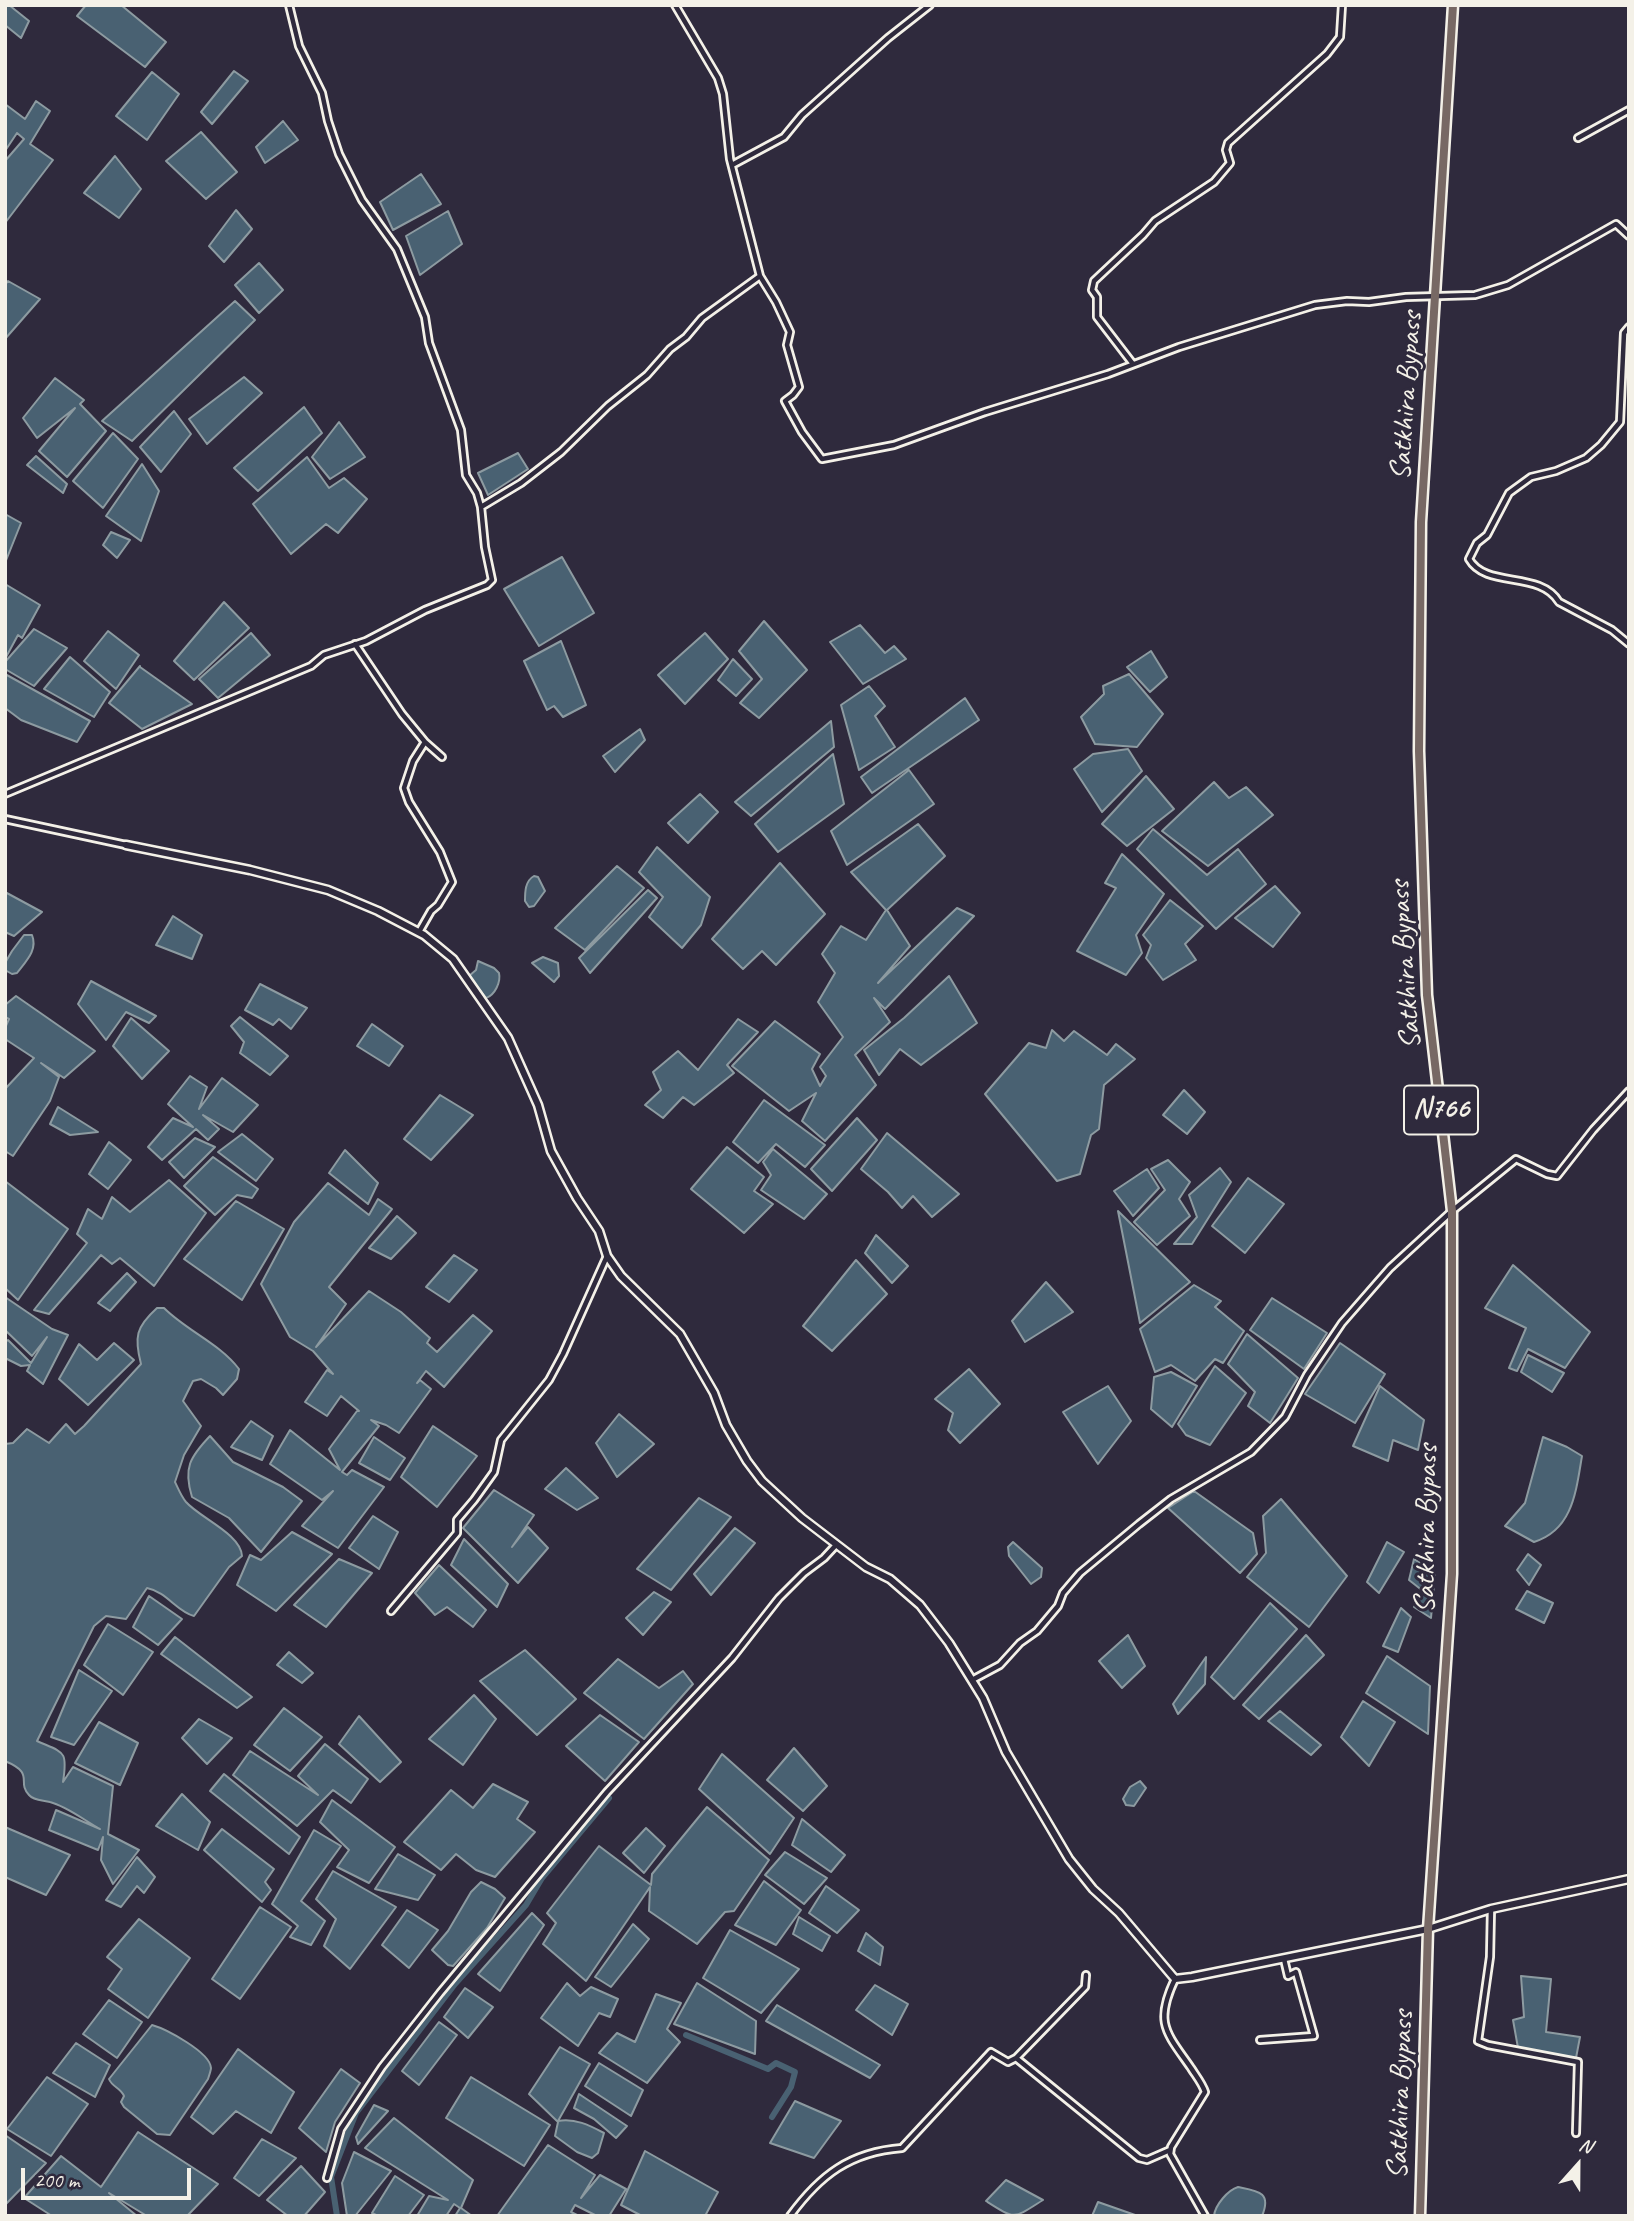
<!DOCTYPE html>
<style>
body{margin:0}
#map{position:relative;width:1634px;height:2221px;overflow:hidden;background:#2f2a3d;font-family:Caveat,sans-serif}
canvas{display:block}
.frame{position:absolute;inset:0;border:7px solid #f4f1e8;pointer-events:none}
.north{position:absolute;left:1543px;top:2130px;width:70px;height:70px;-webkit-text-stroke:5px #2f2a3d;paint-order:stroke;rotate:21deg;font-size:19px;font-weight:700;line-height:28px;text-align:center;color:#f4f1e8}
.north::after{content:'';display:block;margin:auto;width:24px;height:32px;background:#f4f1e8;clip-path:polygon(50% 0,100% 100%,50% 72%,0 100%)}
.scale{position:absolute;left:21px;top:2168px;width:170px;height:32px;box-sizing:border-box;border:4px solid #f4f1e8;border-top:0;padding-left:9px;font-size:21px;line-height:24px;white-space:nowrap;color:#f4f1e8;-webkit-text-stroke:5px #2f2a3d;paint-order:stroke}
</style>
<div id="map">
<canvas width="1634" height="2221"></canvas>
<div class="frame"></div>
<div class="north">N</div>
<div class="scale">200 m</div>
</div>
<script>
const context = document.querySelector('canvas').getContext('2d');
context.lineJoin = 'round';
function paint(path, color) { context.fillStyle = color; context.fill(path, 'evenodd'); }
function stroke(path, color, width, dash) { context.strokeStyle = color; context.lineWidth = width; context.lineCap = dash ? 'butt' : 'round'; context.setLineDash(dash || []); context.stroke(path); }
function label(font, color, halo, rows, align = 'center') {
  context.font = font + ' Caveat,sans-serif'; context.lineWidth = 6; context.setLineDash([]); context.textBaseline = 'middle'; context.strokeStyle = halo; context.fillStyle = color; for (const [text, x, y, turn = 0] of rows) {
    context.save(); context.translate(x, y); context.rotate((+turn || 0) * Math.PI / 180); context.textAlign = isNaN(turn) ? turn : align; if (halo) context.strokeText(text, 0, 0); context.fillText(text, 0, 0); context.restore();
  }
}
const water = new Path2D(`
 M5 5H9L29 21 21 38 5 25Z
 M86 5H121L166 42 145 67 77 16Z
 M234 71 248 81 212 124 201 112Z
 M152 72 179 94 147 140 116 116Z
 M36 101 50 111 30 144 53 160 5 223V161L24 139 17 133 5 151V104L25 119Z
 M283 121 298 140 265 163 256 147Z
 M201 132 237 172 206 199 166 161Z
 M115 156 141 189 119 218 84 193Z
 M421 174 441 204 393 230 380 202Z
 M236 210 252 229 224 262 209 246Z
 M448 211 462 244 420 275 406 236Z
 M259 263 283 290 259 313 235 285Z
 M8 281 40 299 5 339V285Z
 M235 301 255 320 132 441 102 421Z
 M244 377 262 393 207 444 189 419Z
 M55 378 84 400 80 404 106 431 67 477 39 451 75 408 37 438 23 418Z
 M304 407 322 433 258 491 234 468Z
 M174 411 191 434 161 472 140 447Z
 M339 422 365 457 330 479 312 457Z
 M113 433 138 459 103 508 73 481Z
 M518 453 528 469 488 495 478 473Z
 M36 456 67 484 63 493 27 465Z
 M307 457 329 488 344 478 367 499 338 533 326 524 291 554 253 504Z
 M142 464 159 491 141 541 106 516Z
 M5 514 21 523 5 563Z
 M111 532 130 540 117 558 103 545Z
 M562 557 594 613 539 646 504 589Z
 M5 584 40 605 22 638 18 635 5 659Z
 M224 602 249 628 194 680 174 661Z
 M764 621 807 670 759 718 740 703 762 679 739 651Z
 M860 625 885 653 894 646 906 659 863 684 830 642Z
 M34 629 67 648 34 686 5 669V662Z
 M108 631 139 655 116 689 84 661Z
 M251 633 270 655 218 698 199 679Z
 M705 633 728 659 685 704 658 675Z
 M561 641 586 705 563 717 554 706 547 710 524 661Z
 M1151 651 1167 677 1150 692 1127 667Z
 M70 657 110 692 94 717 44 689Z
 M733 659 752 679 736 696 718 680Z
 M140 666V667L192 704 142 729 109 703Z
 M5 674 90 721 77 742 21 720 5 708Z
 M1129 674 1163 714 1137 747 1095 744 1081 717 1104 694 1103 686Z
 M869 686 885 706 875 716 895 747 859 770 841 705Z
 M965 698 979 720 872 793 861 777Z
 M831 721 834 747 751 816 735 802Z
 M640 729 645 740 615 772 603 756Z
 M1128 749 1142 771 1102 812 1074 769 1093 754Z
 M833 754 844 804 778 852 755 824Z
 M909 770 934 804 847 865 831 831Z
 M1146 776 1174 809 1127 846 1102 824Z
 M1214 782 1229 798 1246 787 1273 815 1208 866 1162 831Z
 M700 794 718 812 688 843 668 823Z
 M918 824 945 856 887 910 910 946 878 983 957 908 974 916 885 1009 874 998 890 1022 855 1055 876 1085 825 1141 802 1121 816 1093 789 1111 732 1066 775 1021 820 1054 812 1069 820 1086 826 1076 820 1067 843 1037 818 1002 835 973 822 954 841 926 866 940 886 910 851 872Z
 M1153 829 1207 875 1238 849 1266 884 1216 929 1137 849Z
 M657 847 710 897 701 925 682 948 649 917 663 897 639 872Z
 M1122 854 1164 894 1136 935 1142 953 1126 975 1077 951 1116 888 1105 883Z
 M780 863 825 914 776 965 762 951 743 969 712 939Z
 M617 866 644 888 585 950 555 928Z
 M534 876 538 877 545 891 534 906 529 907 525 901C525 892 525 881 534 876Z
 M1275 886 1300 913 1273 947 1235 918Z
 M648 890 657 898 590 973 579 958Z
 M5 892 42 912 14 936 5 932Z
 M1170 900 1203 926 1185 944 1196 960 1163 980 1146 958 1151 945 1143 935Z
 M173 916 202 935 192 959 156 945Z
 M24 935H32C38 950 26 961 17 973L12 974 5 970V963L12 951Z
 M543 957 558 963 559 976 554 982 532 963Z
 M478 961 494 968 499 973C501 982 495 995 486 998L469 976 476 970Z
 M949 976 977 1023 921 1065 900 1049 879 1075 864 1050 904 1018Z
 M91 981 156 1016 149 1023 126 1012 106 1040 78 1004Z
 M260 984 307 1008 291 1029 279 1019 273 1025 245 1010Z
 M16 996 95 1051 64 1078 41 1063 59 1077 50 1101 13 1156 5 1151V1089L34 1058 5 1039V1028L9 1019 5 1017V1005Z
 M240 1017 288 1056 270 1075 240 1053 244 1042 231 1026Z
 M131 1018 169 1051 142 1079 113 1046Z
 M738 1019 758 1032 727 1065 734 1073 694 1105 683 1097 663 1118 645 1105 661 1090 653 1072 678 1051 698 1070Z
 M372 1024 403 1046 389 1066 357 1046Z
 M1052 1030 1064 1041 1074 1031 1107 1055 1116 1044 1135 1059 1104 1085 1099 1129 1091 1135 1080 1174 1057 1181 985 1094 1029 1043 1046 1048Z
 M190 1076 207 1087 199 1109 222 1078 258 1105 233 1132 203 1115 219 1129 208 1140 196 1129 162 1160 148 1147 173 1118 193 1127 168 1104Z
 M1184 1090 1205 1112 1187 1134 1163 1115Z
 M440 1095 473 1115 431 1160 404 1139Z
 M764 1100 825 1145 805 1167 776 1144 758 1163 733 1142Z
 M58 1107 98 1132 70 1135 50 1124Z
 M857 1118 877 1140 832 1191 811 1169Z
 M887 1133 959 1194 932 1217 913 1196 902 1208 888 1192 861 1169Z
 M242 1134 273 1159 256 1181 218 1152Z
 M195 1138 215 1147 184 1178 169 1162Z
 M109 1142 131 1160 108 1189 89 1174Z
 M727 1147 764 1177 754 1191 773 1204 744 1233 691 1189Z
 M773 1149 827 1194 804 1219 761 1190 771 1175 763 1162Z
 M345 1150 378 1183 368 1204 329 1173Z
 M213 1157 258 1189 252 1198 237 1195 215 1215 184 1186Z
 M1168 1160 1190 1182 1179 1199 1190 1216 1157 1245 1134 1222 1165 1190 1151 1169Z
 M1220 1168 1231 1182 1192 1244H1174L1197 1217 1189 1195Z
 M1147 1169 1159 1188 1133 1216 1114 1191Z
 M1248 1178 1284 1204 1245 1253 1212 1226Z
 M169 1180 206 1213 154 1286 120 1258 112 1264 101 1255 49 1314 34 1310 87 1243 77 1234 88 1209 102 1219 112 1197 130 1212Z
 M5 1181 68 1229 18 1300 5 1288Z
 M328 1183 369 1215 378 1199 392 1209 329 1287 346 1304 316 1347 369 1291 401 1312 430 1338 427 1343 437 1352 473 1315 492 1331 444 1387 426 1371 417 1383 420 1380 431 1389 399 1433 386 1425 371 1420 379 1426 342 1472 347 1475 352 1470 384 1487 338 1548 302 1526 333 1491 322 1500 270 1464 290 1430 340 1470 329 1449 357 1411H359L341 1396 327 1416 305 1402 327 1370 333 1374 313 1351 290 1337 261 1284 294 1222Z
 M236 1201 284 1229 242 1300 184 1259Z
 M1118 1211 1190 1282 1140 1323Z
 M397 1216 416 1233 391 1259 369 1248Z
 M876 1235 908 1266 892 1283 865 1253Z
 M454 1255 477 1270 449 1302 426 1287Z
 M856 1260 887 1294 832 1351 803 1326Z
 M1513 1265 1590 1332 1565 1368 1528 1349 1517 1371 1509 1368 1526 1328 1485 1308Z
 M127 1273 136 1282 110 1311 98 1303Z
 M1046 1282 1073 1312 1025 1342 1012 1321Z
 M1194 1285 1221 1301 1215 1307 1244 1331 1223 1363 1215 1359 1195 1381 1171 1365 1155 1372 1140 1329Z
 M5 1297 52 1329 68 1335 43 1384 27 1371 30 1365 21 1366 5 1358V1342L8 1340 31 1363 47 1337 32 1356 5 1330Z
 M1272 1298 1327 1333 1304 1369 1250 1330Z
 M157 1308H164C187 1331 219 1343 239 1369L237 1379 223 1395 216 1388 201 1379 193 1381 183 1401 201 1426 184 1455 175 1482C178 1488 181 1496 186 1502 200 1518 241 1534 242 1556L229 1567 194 1616C177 1612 167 1592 147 1588L126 1619 106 1616 94 1626 37 1741C64 1753 68 1750 63 1782L73 1767 113 1786 108 1834 139 1850 113 1884 101 1860 103 1837 98 1850 49 1830 56 1810 100 1829C84 1820 66 1806 50 1802 43 1800 34 1801 29 1795 16 1781 36 1774 5 1761V1444L13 1443 27 1429 49 1443 66 1424 75 1434 84 1426 141 1364C134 1337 136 1327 157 1308Z
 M1247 1334 1298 1378 1270 1423 1248 1406 1255 1392 1228 1364Z
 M114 1343 134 1360 88 1405 59 1379 79 1344 97 1360Z
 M1340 1343 1385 1374 1355 1423 1305 1394Z
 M1528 1355 1564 1373 1552 1392 1521 1372Z
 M1215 1366 1246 1393 1210 1445 1186 1435 1178 1424Z
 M969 1369 1000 1404 960 1443 948 1430 953 1413 935 1399Z
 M1171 1372 1197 1386 1172 1427 1151 1409 1154 1377Z
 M1108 1386 1131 1421 1098 1464 1063 1412Z
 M1380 1386 1424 1420 1418 1450 1393 1440 1388 1461 1353 1446Z
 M619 1414 654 1444 617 1477 596 1443Z
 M251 1421 273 1436 262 1460 231 1447Z
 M433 1426 477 1456 437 1507 401 1477Z
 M210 1436 233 1462 283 1487 302 1501 261 1552 229 1518 192 1497C183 1468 190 1457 210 1436Z
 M374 1437 405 1458 390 1480 359 1463Z
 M1543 1437 1567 1447 1582 1456C1576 1491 1573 1530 1534 1542L1505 1526 1525 1503Z
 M566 1468 598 1498 577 1510 545 1489Z
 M494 1490 534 1515 512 1547 528 1527 548 1548 518 1583 463 1528Z
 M1194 1491 1253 1533 1257 1554 1240 1573 1168 1508Z
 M699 1498 731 1517 671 1590 637 1569Z
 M1281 1499 1347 1576 1309 1627 1247 1577 1266 1553 1263 1516Z
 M373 1516 398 1532 379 1569 349 1548Z
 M735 1528 755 1543 711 1595 694 1574Z
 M292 1532 332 1554 276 1611 237 1585 250 1555 261 1560Z
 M464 1539 508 1584 497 1607 451 1565Z
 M1013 1542 1042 1568 1041 1577 1031 1584 1009 1556 1008 1547Z
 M1387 1542 1404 1552 1379 1593 1367 1582Z
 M1528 1554 1541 1565 1529 1585 1517 1570Z
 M339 1559 372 1573 326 1627 294 1605Z
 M1414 1559 1435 1573 1431 1618 1414 1607 1423 1591 1409 1580Z
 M439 1565 486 1610 473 1627 447 1607 435 1615 415 1593Z
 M1527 1591 1553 1603 1544 1623 1516 1609Z
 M654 1592 671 1602 643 1635 626 1618Z
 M149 1596 182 1619 158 1645 133 1627Z
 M1270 1603 1297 1629 1234 1699 1211 1677Z
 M1401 1608 1411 1617 1398 1652 1383 1646Z
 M108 1624 153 1652 123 1695 84 1665Z
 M1128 1635 1145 1666 1122 1688 1099 1661Z
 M1306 1635 1324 1655 1259 1719 1243 1705Z
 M175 1637 252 1697 237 1708 161 1654Z
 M525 1650 576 1699 537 1735 480 1681Z
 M289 1652 313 1673 302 1683 277 1665Z
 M1387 1656 1430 1686 1428 1734 1366 1693Z
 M1206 1657 1205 1684 1178 1714 1173 1704Z
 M618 1659 659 1688 683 1671 693 1684 644 1739 584 1693Z
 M79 1670 112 1691 74 1745 51 1737Z
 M474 1695 496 1719 463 1765 429 1739Z
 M1363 1701 1395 1722 1369 1766 1341 1737Z
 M284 1708 322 1737 290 1771 254 1745Z
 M1280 1711 1321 1745 1311 1755 1268 1721Z
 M600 1715 639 1742 605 1781 566 1746Z
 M359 1716 401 1762 380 1782 339 1744Z
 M199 1719 232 1738 207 1764 182 1738Z
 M99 1722 138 1743 120 1785 75 1763Z
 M325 1744 368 1779 351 1803 333 1790 297 1826 233 1775 250 1751 318 1795 298 1776Z
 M794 1748 827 1786 803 1811 767 1780Z
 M722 1754 794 1818 770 1854 699 1789Z
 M224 1774 300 1837 289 1854 210 1791Z
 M1140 1781 1146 1788 1134 1806 1126 1805 1123 1799 1130 1787Z
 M493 1784 528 1802 517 1819 535 1832 495 1877 476 1870 456 1854 441 1870 404 1842 451 1790 473 1808Z
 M182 1794 210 1822 198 1850 156 1826Z
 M332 1800 395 1847 369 1883 337 1867 349 1850 320 1822Z
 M707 1807 769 1860 734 1911 725 1912 697 1944 649 1911 650 1887 586 1981 543 1944 556 1923 547 1913 599 1846 651 1885 652 1874Z
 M802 1819 845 1855 831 1872 792 1845Z
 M5 1827 70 1855 46 1895 5 1877Z
 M646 1828 665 1846 644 1873 623 1853Z
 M222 1829 274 1869 265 1882 271 1890 262 1902 204 1850Z
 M314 1830 341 1846 301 1901 325 1921 311 1945 290 1937 298 1926 272 1904Z
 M785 1852 827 1878 804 1904 765 1875Z
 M398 1854 435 1875 418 1900 375 1889Z
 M137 1857 155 1877 144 1893 137 1886 121 1907 106 1900Z
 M333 1871 396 1907 350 1969 324 1946 336 1919 316 1899Z
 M764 1881 801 1910 776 1945 735 1925Z
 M481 1882 495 1889 505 1898 487 1928 453 1966 448 1965 432 1950 448 1931 471 1892Z
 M826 1886 859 1910 837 1933 809 1913Z
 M260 1907 291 1927 240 1999 212 1979Z
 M407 1910 438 1930 409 1968 382 1945Z
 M532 1913 544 1925 500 1991 478 1974Z
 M799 1917 830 1936 822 1951 793 1934Z
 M139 1919 190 1958 148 2018 108 1989 122 1969 107 1957Z
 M633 1924 649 1939 611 1987 595 1977Z
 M730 1930 799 1969 761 2013 703 1978Z
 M866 1933 883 1947 880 1965 858 1951Z
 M1521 1976 1551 1979 1546 2032 1580 2037 1576 2058 1518 2048 1513 2020 1524 2017Z
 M567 1983 580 1996 591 1987 618 1999 610 2017 599 2013 578 2046 541 2018Z
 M697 1983 756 2021 755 2054 674 2024Z
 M875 1985 908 2004 892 2035 856 2010Z
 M465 1988 493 2007 468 2038 444 2017Z
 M656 1994 681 2003 667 2029 680 2042 647 2083 599 2053 617 2033 635 2042Z
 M109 2000 142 2022 117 2058 83 2034Z
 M777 2005 880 2065 870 2078 766 2021Z
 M439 2022 457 2035 419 2085 402 2071Z
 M152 2025C166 2029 210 2052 211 2068 211 2070 209 2076 208 2079L170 2135 157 2134 124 2107 121 2102 124 2096C121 2088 112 2087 109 2079Z
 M76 2043 110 2065 95 2097 53 2073Z
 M560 2047 590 2064 558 2121C575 2118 589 2125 604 2133L598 2153 592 2158 577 2152 555 2136 558 2122 529 2094Z
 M238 2049 294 2092 271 2133 236 2111 213 2134 191 2117Z
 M599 2063 643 2090 631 2116 585 2086Z
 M341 2069 360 2083 335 2122 326 2152 299 2128Z
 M47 2077 88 2104 51 2156 7 2129Z
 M471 2077 550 2125 524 2166 446 2118Z
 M579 2094 627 2126 616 2138 594 2119 574 2108Z
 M795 2101 841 2121 814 2158 770 2143Z
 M374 2105 388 2111 358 2144 356 2137Z
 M394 2118 473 2180 461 2208 472 2216H455L460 2208 454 2204 446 2216H417L429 2196 448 2200 365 2148Z
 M138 2132 218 2184 187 2216H147L109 2193 137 2216H52L24 2198 61 2156 101 2187Z
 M5 2135 46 2163 5 2205Z
 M262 2139 296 2158 259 2196 234 2178Z
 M548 2145 595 2175 581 2198 600 2175 626 2189 609 2216H597L575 2205 571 2212 579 2216H497Z
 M645 2151 718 2192 705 2216H642L621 2205Z
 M354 2152 391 2171 355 2216H347L342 2183Z
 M301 2166 325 2192 304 2216H288L267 2200Z
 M395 2176 424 2195 408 2216H378L372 2213Z
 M1006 2180 1043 2200C1013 2219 1016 2220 986 2201Z
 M1238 2187C1258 2191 1272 2192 1262 2216H1214C1215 2205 1228 2190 1238 2187Z
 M1098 2202 1138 2216H1092Z`);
paint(water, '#496172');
stroke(water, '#8d9ba1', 2);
stroke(new Path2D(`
 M686 2035 768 2069 776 2063 795 2072 791 2087 772 2117
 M337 2216 331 2177 356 2113 455 1984 526 1905 542 1878 609 1798`), '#496172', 6);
const street = new Path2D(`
 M675 5 718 78 723 94 730 159 760 276 776 302 790 332 787 345 799 387 793 395 785 401 802 432 822 459 894 445 985 412 1108 374 1179 347 1315 305 1347 301 1369 302 1406 297 1475 295 1508 285 1616 224 1629 236
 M1578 138 1629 110
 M732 165 784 137 802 115 888 38 930 5
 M1629 327 1624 333 1620 422 1601 445 1586 458 1556 471 1531 477 1509 493 1487 535 1477 543 1469 559C1486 589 1540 570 1559 602L1612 630 1629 644
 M1133 364 1097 317V297L1092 290 1094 281 1143 235 1155 221 1214 182 1230 163 1226 150 1228 143 1327 54 1340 37 1342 5
 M481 507 521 483 561 452 608 406 647 375 670 349 686 337 702 318 760 276
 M355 644 402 714 425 742 413 761 404 788 409 802 440 852 452 882 438 905 431 911 419 932
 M425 742 442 757
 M5 794 311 666 324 655 366 641 425 610 487 585 492 580 485 547 481 507 477 493 466 475 461 430 429 343 425 317 397 249 362 200 339 154 328 121 322 93 299 46 289 5
 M5 819 126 845
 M391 1611 457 1533V1520L474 1500 494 1472 501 1440 549 1380 563 1354 607 1256
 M972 1680 1000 1665 1020 1643 1037 1631 1058 1606 1063 1593 1080 1573 1139 1524 1171 1499 1251 1452 1285 1417 1307 1375 1342 1323 1390 1268 1452 1211 1516 1159 1547 1174 1557 1176 1593 1130 1629 1091
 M1491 1909 1490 1957 1478 2041 1488 2045 1578 2062 1576 2133
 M1175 1979C1154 2023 1166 2032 1191 2068 1196 2076 1202 2083 1205 2092L1171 2147 1170 2154 1205 2216
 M1260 2040 1314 2036 1296 1972 1288 1976 1284 1959
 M1016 2058 1085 1987 1086 1975
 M327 2178 341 2129 382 2067 440 1993 607 1792 732 1658 779 1598 804 1573 824 1558 836 1545
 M790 2216C820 2175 850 2152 902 2148L991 2052 1008 2062 1016 2058 1139 2158 1147 2160 1170 2150`);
const secondary = new Path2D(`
 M126 845 250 870 328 890 378 911 424 935 453 959 508 1038 538 1105 551 1151 577 1198 599 1231 607 1256 621 1276 680 1334 714 1393 726 1425 747 1461 762 1481 802 1518 866 1567 890 1579 920 1605 949 1643 983 1698 1006 1752 1069 1859 1093 1889 1119 1913 1175 1979 1192 1977 1428 1929 1491 1909 1629 1879`);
const highway = new Path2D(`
 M1420 2216 1428 1929 1452 1574V1211L1427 995 1419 751 1421 522 1453 5`);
stroke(street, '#f4f1e8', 10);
stroke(secondary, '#f4f1e8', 11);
stroke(highway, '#f4f1e8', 13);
stroke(street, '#2f2a3d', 4.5);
stroke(secondary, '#2f2a3d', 6);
stroke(highway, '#776864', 8);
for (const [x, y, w] of [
 [1441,1110,74]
]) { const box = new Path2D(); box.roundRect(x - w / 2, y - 24.5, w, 49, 5); context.fillStyle = '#2f2a3d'; context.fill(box); stroke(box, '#f4f1e8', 2); }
label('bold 28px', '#f4f1e8', null, [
 ["N766",1441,1110]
]);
label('30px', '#f4f1e8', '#2f2a3d', [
 ["Satkhira Bypass",1407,396,-86],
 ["Satkhira Bypass",1406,965,-94],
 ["Satkhira Bypass",1427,1529,-89],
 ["Satkhira Bypass",1401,2095,-88]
]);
</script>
